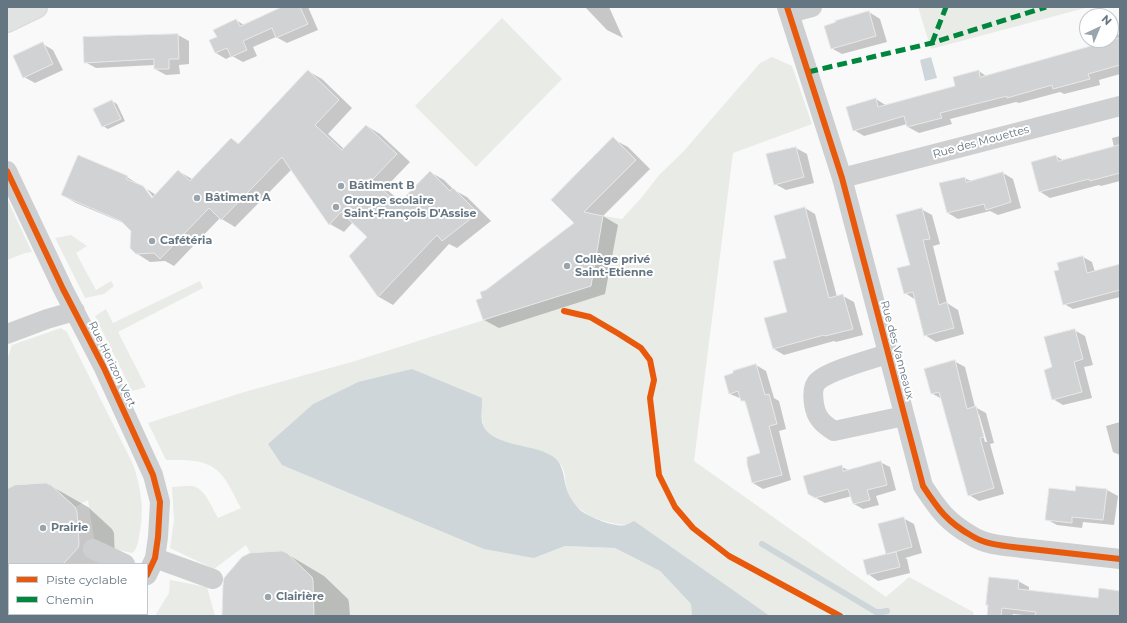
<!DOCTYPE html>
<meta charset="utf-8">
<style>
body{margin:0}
#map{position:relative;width:1127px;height:623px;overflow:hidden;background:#f9f9f9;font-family:Montserrat,sans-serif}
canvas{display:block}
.frame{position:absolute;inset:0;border:8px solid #657683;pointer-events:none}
.legend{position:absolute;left:8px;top:563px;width:140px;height:52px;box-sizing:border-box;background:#fff;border:1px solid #c1c8cd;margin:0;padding:5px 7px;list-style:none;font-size:12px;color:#657683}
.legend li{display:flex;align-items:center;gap:8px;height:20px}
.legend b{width:20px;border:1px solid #c1c8cd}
.north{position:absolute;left:1079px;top:8px;width:40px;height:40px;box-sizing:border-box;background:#fff;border:1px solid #c1c8cd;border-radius:50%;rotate:44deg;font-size:11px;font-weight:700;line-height:16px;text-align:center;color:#657683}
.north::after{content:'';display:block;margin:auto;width:14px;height:18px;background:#99a4ac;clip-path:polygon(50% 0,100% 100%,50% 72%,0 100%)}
</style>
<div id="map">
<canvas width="1127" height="623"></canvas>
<div class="frame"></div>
<ul class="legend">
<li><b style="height:5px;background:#e8590c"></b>Piste cyclable</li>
<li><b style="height:5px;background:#00873e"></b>Chemin</li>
</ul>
<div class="north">N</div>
</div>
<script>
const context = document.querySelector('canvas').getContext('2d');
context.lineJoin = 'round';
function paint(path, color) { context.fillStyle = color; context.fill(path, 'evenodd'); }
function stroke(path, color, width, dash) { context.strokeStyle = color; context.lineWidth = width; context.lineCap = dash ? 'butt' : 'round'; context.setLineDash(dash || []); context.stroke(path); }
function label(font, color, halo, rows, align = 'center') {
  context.font = font + ' Montserrat,sans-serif'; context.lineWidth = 4; context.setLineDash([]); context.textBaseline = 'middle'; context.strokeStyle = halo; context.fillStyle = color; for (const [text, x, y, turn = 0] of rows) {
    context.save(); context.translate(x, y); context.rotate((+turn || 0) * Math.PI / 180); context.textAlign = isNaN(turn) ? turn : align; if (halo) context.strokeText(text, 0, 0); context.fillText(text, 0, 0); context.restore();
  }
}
paint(new Path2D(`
 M918 7H1089L931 49Z
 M502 18 562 79 476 167 415 106Z
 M772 57 792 66 812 124 733 153 694 461 886 597 909 577 973 612 974 616H770L726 586 625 525C603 523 575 514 567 491 565 484 566 471 561 465 543 442 497 449 485 429 482 423 482 417 482 411L358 382 313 404 268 444 534 558 565 546 615 548 660 571 691 604 692 616H312L314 610 313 581 312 577 250 553 246 545 214 569 170 548 174 520 172 487C179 487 186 485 192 486 205 488 212 508 218 518L241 508C235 498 228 481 220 473 206 458 184 460 166 460L148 423 241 393 355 361 591 286 603 216 622 219 642 197 660 174 683 152 760 63Z
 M7 199 32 252 25 253 7 260Z
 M71 235 87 246 76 253 96 290 111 281 114 286 104 294 85 298 55 238Z
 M200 281 203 288 118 332 146 387 132 391 95 316 106 309 113 323Z
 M61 328 67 332 133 464C141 488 145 511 139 536 138 543 137 549 132 553L95 545 88 500 75 507 51 485 46 483 15 485 7 491V360L12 345Z
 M7 568 9 570V614H105L103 616H7Z
 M170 580 207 587 215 616H155L169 593Z`), '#e8ebe6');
paint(new Path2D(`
 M931 57 937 78 925 81 920 60Z
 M412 369 482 398C482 406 481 415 482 422 489 449 538 442 556 459 565 468 563 481 568 493 571 499 575 505 580 510 589 517 615 528 626 525 629 524 632 522 634 521L770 616H692L691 604 660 571 615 548 565 546 534 558 484 549 282 465 268 444 313 404 358 382Z`), '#ced6d9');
paint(new Path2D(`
 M284 7H308L318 30 287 43 276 37 253 47 257 56 243 62 232 56 226 59 216 53 218 37 236 20 244 25Z
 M585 7H609L623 38 607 30Z
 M869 12 880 19 887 42 842 54 831 48Z
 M1120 34V74L1099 80 1100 85 1064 94 1060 92 1019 103 1016 102 950 119 952 124 919 133 908 127 907 124 864 136 854 130 876 99 887 106 956 87 979 71 986 76 1106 43V40H1111V36Z
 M178 35 189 41V64L179 65 180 74 166 75 155 69V65L96 68 85 62Z
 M43 44 53 50 63 70 35 83 24 77Z
 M308 71 322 79 352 108 328 134 344 149 367 126 380 134 410 162 385 188 401 202 430 172 444 180 454 190 467 197 491 221 457 248 449 244 393 305 379 297 350 256 369 237 353 222 344 232 330 224 292 169 235 227 220 218 174 266 165 261 150 262 136 253 132 230 126 224 76 203 62 195 127 177 146 189H144L154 202 156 201 147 189 156 195 178 171 192 179 232 139 239 144Z
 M112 101 117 104 125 121 108 129 103 126Z
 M1120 136V181L1101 186 1099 185 1050 198 1039 191 1056 156 1064 161 1114 147 1112 138Z
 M613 139 628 147 650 169 603 216 618 225 605 294 499 328 484 320 483 298 486 291 575 223Z
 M796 148 807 154 814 183 786 190 775 184Z
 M1003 173 1013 179 1021 208 998 215 990 211 958 219 948 213 964 178 971 181Z
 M805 208 815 214 837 297 843 296 854 302 863 335 836 342 834 341 784 355 774 349 789 313 787 258Z
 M921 209 932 215 940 244 933 246 947 303 958 310 964 334 936 342 925 335 916 300 905 293Z
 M1083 257 1092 262 1095 272 1120 265V297L1073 309 1064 304 1060 270Z
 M1074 330 1085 336 1093 365 1084 367 1092 398 1063 405 1053 399 1054 368Z
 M954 361 965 367 975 407 986 413 994 443 990 444 1004 494 979 501 969 495 942 399 931 393ZM977 414H979L987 442H985Z
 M756 365 766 371 774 398 779 401 786 429 779 431 791 480 763 489 753 483 748 463 761 454 747 404 742 399 730 394Z
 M1120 422V455L1113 452 1106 426Z
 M880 462 890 467 896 490 876 496 879 505 863 509 854 504 852 496 825 503 809 494 842 467 848 470Z
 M51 486 88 507 112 529 114 533 115 564H9V568L7 566V492Z
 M1076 487 1107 490 1118 496 1114 525 1083 522 1082 528 1057 525 1046 519 1076 492Z
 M903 518 914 524 922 553 905 558 907 559 910 573 878 581 868 574 887 555 879 524Z
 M287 554 324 576 348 599 349 603 350 616H225Z
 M1018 581 1029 587V591L1099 599 1120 592V616H1034L1013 614 1012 616H988L989 605 987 604Z`), '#0003');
stroke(new Path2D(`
 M762 544 876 612H882L887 611`), '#ced6d9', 6);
const building = new Path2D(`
 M282 7H300L308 24 276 38 272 28 243 41 247 50 231 57 227 48 215 53 209 40 217 37 213 30 236 19 240 26Z
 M869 11 876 36 831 49 824 26 836 22 835 21Z
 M178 34 179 59H169V69H154V59L84 63 83 37Z
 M1120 38V65L1088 74 1090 79 1053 89 1052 85 1007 98V96L940 113 942 118 907 127 904 116 853 131 846 107 876 98 878 107 955 86 953 77 979 70 980 77Z
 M43 42 53 64 23 78 13 56Z
 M308 70 339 100 315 125 342 150 366 125 397 154 372 180 398 204 430 171 450 191 453 188 478 213 442 241 437 235 378 297 349 256 367 237 341 212 329 225 282 157 221 220 209 208 160 259 154 253 136 254 130 248 131 231 121 221 61 195 78 155 128 176 126 179 143 186 152 198 178 170 190 181 231 138 238 144Z
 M112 100 121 119 102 127 93 109Z
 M613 137 636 160 584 212 603 216 591 286 483 320 476 300 482 298 480 292 486 290 574 223 551 200Z
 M1120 145V173L1090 181 1089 179 1039 192 1031 162 1056 155 1058 161Z
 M796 147 804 177 774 185 766 154Z
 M1003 172 1011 202 986 210 984 204 947 213 939 183 965 177 966 182Z
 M805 207 829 298 843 294 853 329 825 336 824 335 773 349 764 318 787 312 773 261 786 258 774 216Z
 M922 208 930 239 923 240 939 305 947 302 954 328 924 336 913 292 904 294 897 268 910 265 896 215Z
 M1083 256 1087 273 1120 264V290L1063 305 1054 271 1059 270 1057 263Z
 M1075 329 1083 359 1074 362 1082 392 1052 400 1044 370 1052 367 1044 337Z
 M955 360 967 409 976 406 984 437 980 438 994 488 968 496 939 392 931 394 924 369Z
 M756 364 765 395 769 394 777 424 769 426 782 475 752 483 747 464V457L760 453 745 401H741L738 391 729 394 724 376 733 373V371Z
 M881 461 887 485 867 490 870 500 853 504 848 489 815 498 808 494 803 476 842 465 843 471Z
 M46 483 51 485 75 507 77 512 79 544 78 548 63 564H7V489L15 485Z
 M1076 486 1107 489 1103 520 1072 517V523L1045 520 1049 488 1075 491Z
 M904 517 912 547 887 554 896 552 900 567 867 575 863 560 886 554 878 524Z
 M282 551 287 553 312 577 313 581 314 616H222L223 585 224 578 242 557 250 553Z
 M989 577 1019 580 1018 589 1098 598 1099 588 1120 591V616H1035L1036 612 1002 608 1001 616H987L988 605H986Z`);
paint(building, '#d0d2d3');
stroke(building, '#e8e8e8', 1);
const major = new Path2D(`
 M7 21 36 7`);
stroke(major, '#d5d6d7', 24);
stroke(new Path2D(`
 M787 7 842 178 923 486C938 509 947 522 972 536 986 545 1006 546 1022 548 1055 552 1087 555 1120 559
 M789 13 812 7
 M7 171 63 289 104 368 153 475 160 502 158 537 155 558 147 575
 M842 178 1120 106
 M7 334 47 319 75 311
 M887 354C872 359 828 371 818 381 812 386 813 397 814 404 816 418 823 424 834 431L904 416
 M93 549 125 564
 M155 558 213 579
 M122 616 123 614`), '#cecfd0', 20);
stroke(major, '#e1e2e2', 22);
stroke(new Path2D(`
 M932 43 946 7
 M808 72 932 43 1046 7`), '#00873e', 5, [10, 5]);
stroke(new Path2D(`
 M787 7 842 178 923 486C938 509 947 522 972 536 986 545 1006 546 1022 548 1055 552 1087 555 1120 559
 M7 171 63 289 104 368 153 475 160 502 158 537 155 558 147 575
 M564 311 590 317 619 334 641 348 650 360 654 380 650 398 659 475 675 507 693 528 729 556 840 616`), '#e8590c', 6);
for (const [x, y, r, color] of [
 [341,186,4,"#99a4ac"],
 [197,198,4,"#99a4ac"],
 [336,207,4,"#99a4ac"],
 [152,241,4,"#99a4ac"],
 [567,266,4,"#99a4ac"],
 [43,528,4,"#99a4ac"],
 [268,597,4,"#99a4ac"]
]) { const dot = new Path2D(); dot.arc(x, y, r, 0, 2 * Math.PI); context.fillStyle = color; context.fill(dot); stroke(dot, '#fff', 1.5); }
label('11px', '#657683', '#fff', [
 ["Rue des Mouettes",981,142,-15],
 ["Rue des Vanneaux",897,350,75],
 ["Rue Horizon Vert",112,364,64]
]);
label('bold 11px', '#657683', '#fff', [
 ["Bâtiment B",349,186],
 ["Bâtiment A",205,198],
 ["Groupe scolaire",344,201],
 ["Saint-François D'Assise",344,214],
 ["Cafétéria",160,241],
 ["Collège privé",575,260],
 ["Saint-Etienne",575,273],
 ["Prairie",51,528],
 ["Clairière",276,597]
], 'left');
</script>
